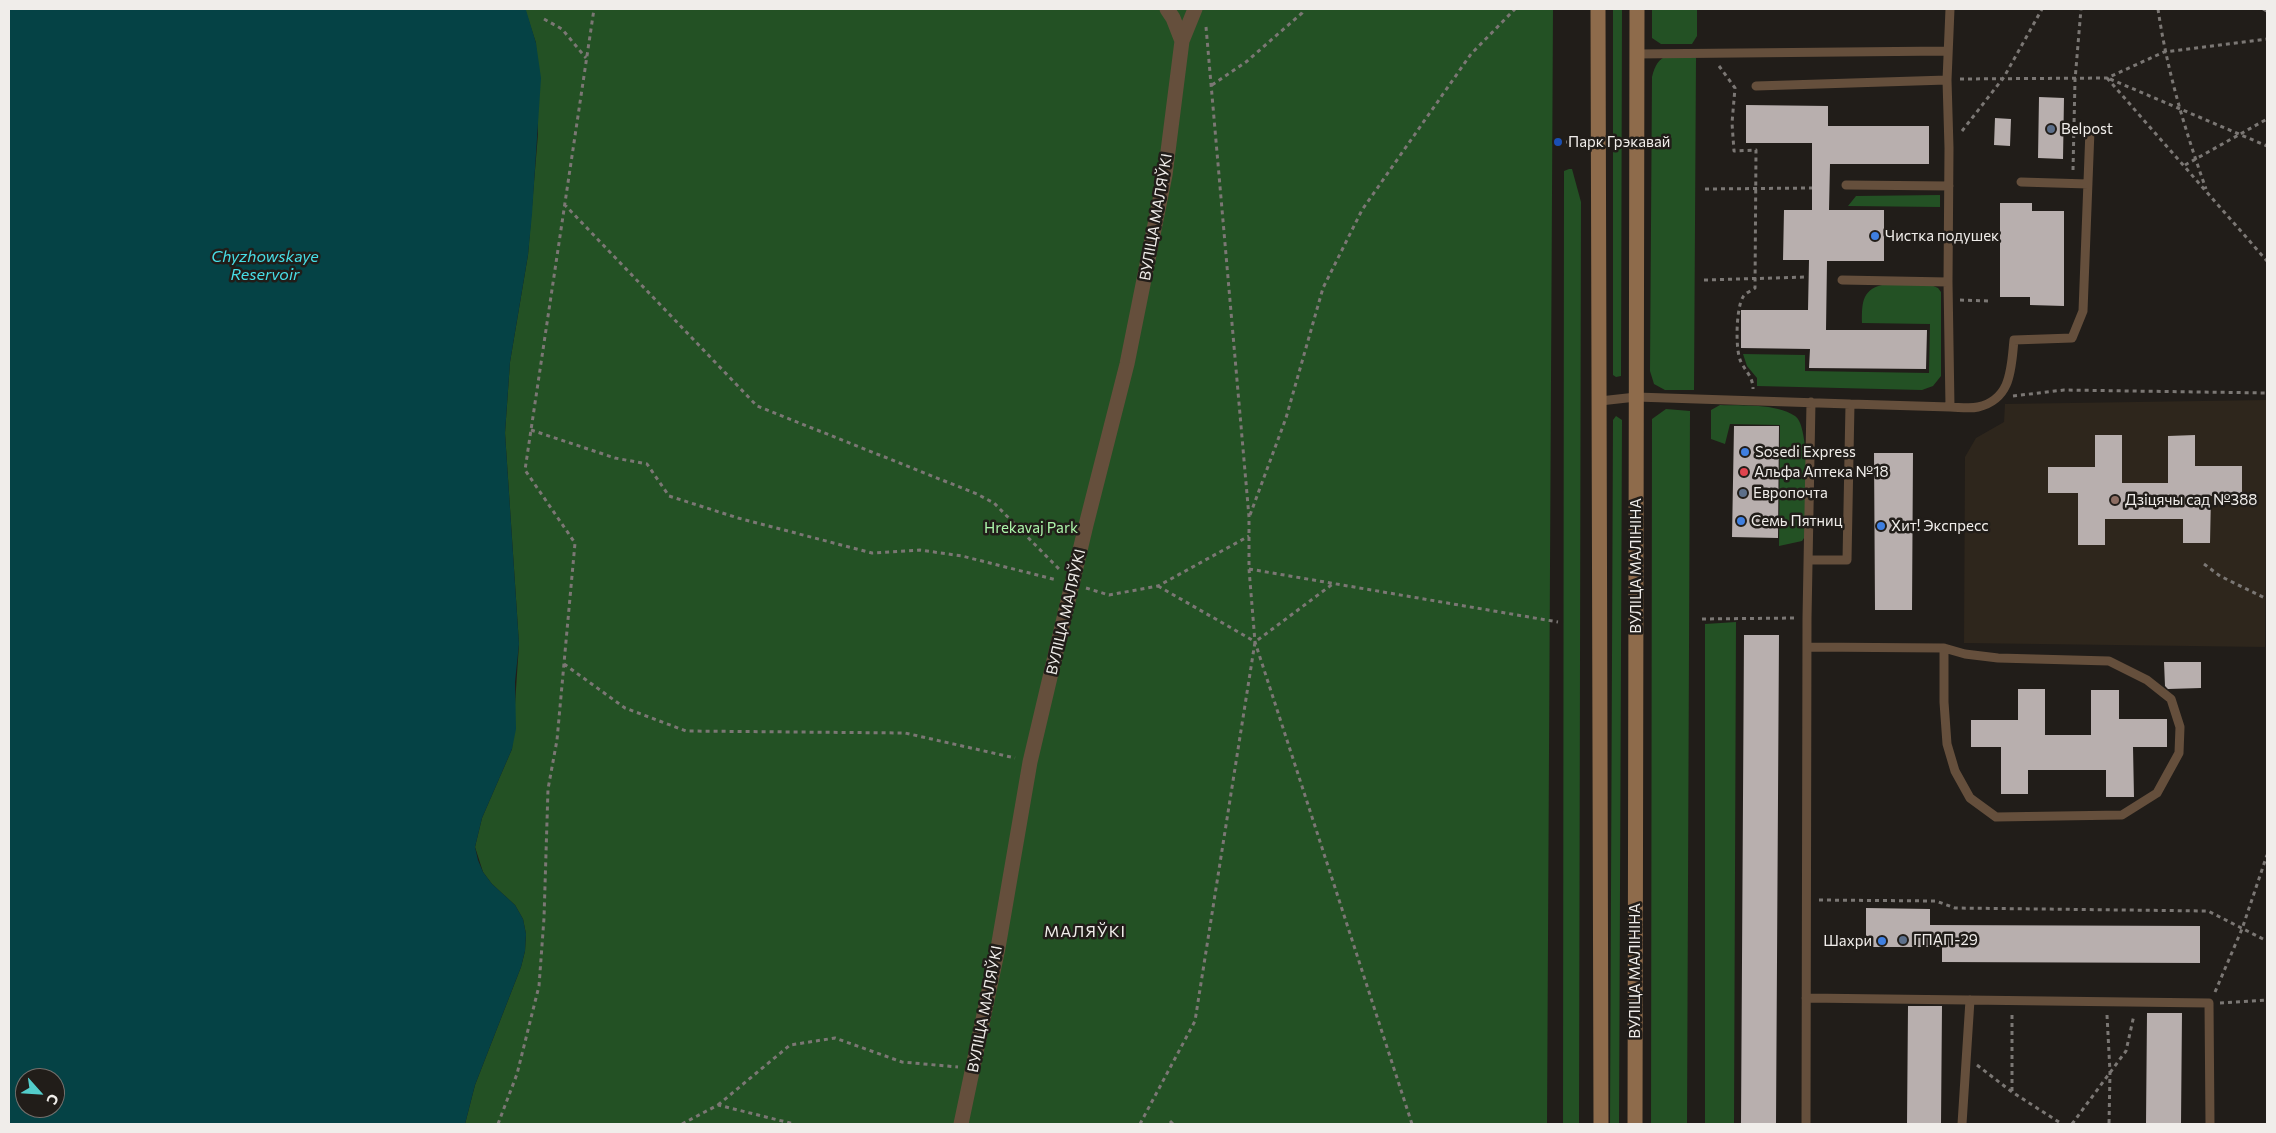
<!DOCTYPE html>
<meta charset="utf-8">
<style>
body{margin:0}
#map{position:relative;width:2276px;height:1133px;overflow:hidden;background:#211d19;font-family:Commissioner,sans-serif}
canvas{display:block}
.frame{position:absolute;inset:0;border:10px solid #f0edea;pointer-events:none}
.north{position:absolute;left:15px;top:1068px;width:50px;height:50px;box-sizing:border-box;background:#211d19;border:1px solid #74706d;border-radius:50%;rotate:116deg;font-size:14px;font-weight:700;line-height:20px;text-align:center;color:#f0edea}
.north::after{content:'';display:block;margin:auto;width:18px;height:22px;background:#53cdcb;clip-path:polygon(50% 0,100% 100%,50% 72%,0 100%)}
</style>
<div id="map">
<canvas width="2276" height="1133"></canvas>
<div class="frame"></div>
<div class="north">С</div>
</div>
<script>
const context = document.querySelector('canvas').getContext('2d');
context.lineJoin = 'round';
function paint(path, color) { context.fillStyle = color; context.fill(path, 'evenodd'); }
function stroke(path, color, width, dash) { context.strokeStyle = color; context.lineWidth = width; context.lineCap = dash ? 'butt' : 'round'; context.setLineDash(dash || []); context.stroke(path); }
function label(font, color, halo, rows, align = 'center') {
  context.font = font + ' Commissioner,sans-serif'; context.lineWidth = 5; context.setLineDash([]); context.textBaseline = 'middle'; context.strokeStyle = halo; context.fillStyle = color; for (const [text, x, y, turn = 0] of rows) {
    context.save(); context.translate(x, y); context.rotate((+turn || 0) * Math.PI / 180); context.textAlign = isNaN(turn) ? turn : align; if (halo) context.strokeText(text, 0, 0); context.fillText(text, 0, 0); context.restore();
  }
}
paint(new Path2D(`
 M2267 400 2265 647 1964 643 1965 457 1976 438 2004 422 2005 404Z`), '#2e261c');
paint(new Path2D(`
 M525 9H1553L1547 1124H465L475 1085 521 967 525 951 526 934 523 919 515 905 492 884 483 872 475 847 482 818 512 749 519 644 505 433 510 362 528 255 538 134 536 43Z
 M1613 9H1622L1621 376 1616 377 1613 375Z
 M1652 9H1697V36L1692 44H1661L1652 38Z
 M1692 54 1696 58 1694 390H1665L1654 384 1650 371 1652 77C1658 52 1670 55 1692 54Z
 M1569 169H1572L1581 202 1579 1124H1563L1564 171Z
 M1940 195V207L1848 206 1856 196Z
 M1882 285H1931L1938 288 1941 292V376L1933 386 1922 390 1757 386V378L1747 366 1743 354 1805 355V371L1929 373 1930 324 1862 323C1862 305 1861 290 1882 285Z
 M1720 405C1743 406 1775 403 1795 416 1811 426 1806 514 1806 535L1802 541 1779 546 1780 425 1730 424 1725 444 1711 439V410Z
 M1666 409 1690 411 1687 1124H1651L1652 419Z
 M1616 416 1622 420 1619 1124H1610L1613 420Z
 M1736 622 1734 1124H1705V624Z`), '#235124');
paint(new Path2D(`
 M9 9 526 10 536 43 541 78 532 214 528 255 510 362 505 433 519 644 515 682 516 729 512 749 482 818 475 847 478 860 483 872 492 884 515 905 523 919 526 934 525 951 521 967 475 1085 465 1124H9ZM25 1078H55V1108H25Z`), '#054245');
paint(new Path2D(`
 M2039 97 2064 98 2063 159 2038 158Z
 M1746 105 1828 106V126H1929V164H1830L1829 210H1884V261H1827L1826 330H1927L1926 369 1809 368 1810 349 1741 348V310H1808L1809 260H1783L1784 210H1812V143H1746Z
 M1995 118 2011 119 2010 146 1994 145Z
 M2000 203H2032V211H2064V306L2030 305V297H2000Z
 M1734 426H1779L1778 538 1732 537Z
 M2095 435H2122V483H2168V436L2195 435V466H2242V496H2211L2210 543H2183V519H2105V545H2078V493H2048V467H2095Z
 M1874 453H1913L1912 610H1875Z
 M1744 635H1779L1776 1124H1741Z
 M2164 662H2201V688L2168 689 2165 686Z
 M2018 689H2045V735H2091V690H2119V719H2167V747H2133L2134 797H2106V770H2028V794H2001V747H1971V720H2018Z
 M1866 908 1930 909V925L2200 926V963L1942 962V947H1866Z
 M1908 1006H1942L1941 1124H1907Z
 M2147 1013H2182L2181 1124H2146Z`), '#b8afae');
stroke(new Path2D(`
 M2158 9C2167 71 2185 130 2206 189
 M2263 9 2267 11
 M544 19 562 29 586 58
 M1206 27 1249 517V569L1255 642 1412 1124
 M1719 66 1735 88 1732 123 1734 151 1756 150 1755 288C1751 291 1745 293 1743 297 1736 308 1735 351 1741 362 1746 372 1753 377 1753 389
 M2107 78 2267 261
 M1960 79 2107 78 2164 52 2267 39
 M2110 79 2267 146
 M1212 85 1246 62 1302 13 1304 9
 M1962 131 2004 77 2042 9
 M1558 142H1582
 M2185 165 2267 119
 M2073 170 2075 80 2081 9
 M1705 189 1812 188
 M564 204 757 406 977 494 994 503 1060 570
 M1704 280 1808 277
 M1960 300 1989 301
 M2013 396 2064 390 2267 393
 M531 430 615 458 647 464 669 496 738 518 872 553 920 550 962 556 1057 580
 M1250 515 1286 418 1323 288 1362 210 1471 54 1515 9
 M2204 564 2220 576 2267 599
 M1249 569 1558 622
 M1158 586 1254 641
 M1086 588 1109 595 1158 586 1249 536
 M1702 619 1796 618
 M564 664 625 708 686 731 905 733 1015 758
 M1819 900 1936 901 1955 908 2208 911 2267 941
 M2215 992 2242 929 2267 855
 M2220 1003 2267 1000
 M2107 1015 2110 1072 2109 1124
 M1977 1065 2012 1092 2062 1124
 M2012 1091V1012
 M718 1105 790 1045 835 1038 902 1062 958 1067
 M1170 1121 1173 1124
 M498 1124 517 1074 539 986 544 918 548 789 557 740 575 543 525 470 594 9
 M682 1124 718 1105 794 1124
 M1140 1124 1195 1021 1255 642 1334 583
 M2072 1124 2126 1051 2134 1015`), '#7b7774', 3, [4, 4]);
stroke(new Path2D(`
 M1635 54 1948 51
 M1756 86 1947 80
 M2021 182 2088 184
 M1846 185 1949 186
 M1842 280 1948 282
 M1600 401 1636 397 1850 404 1847 560H1809
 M1850 404 1950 407 1948 282 1949 148 1947 80 1950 9
 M1950 407C1958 407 1969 409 1978 407 2012 399 2011 368 2014 340L2072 338 2083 311 2090 130
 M1807 647 1944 648 1965 654 1998 658 2109 661 2147 680 2171 699 2180 727 2179 753 2157 793 2122 815 1996 817 1970 798 1955 771 1947 744 1944 702V648
 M1806 998 2209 1003 2210 1124
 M1806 1124 1807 618 1811 402
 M1962 1124 1970 1000`), '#654f3c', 9);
stroke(new Path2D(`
 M1167 9 1173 18 1182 41
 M961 1124 998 948 1030 762 1086 525 1127 364 1165 175 1182 41 1195 9`), '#654f3c', 15);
stroke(new Path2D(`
 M1598 9 1601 1124
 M1635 1124 1637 9`), '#8e6b4b', 15);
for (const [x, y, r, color] of [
 [2051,129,5,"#5c6f8a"],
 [1558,142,5,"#1a4fb4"],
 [1875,236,5,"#3f7fe0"],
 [1745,452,5,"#3f7fe0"],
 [1744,472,5,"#e0444e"],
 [1743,493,5,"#5c6f8a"],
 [2115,500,5,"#8d6e63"],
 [1741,521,5,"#3f7fe0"],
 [1881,526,5,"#3f7fe0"],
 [1903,940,5,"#5c6f8a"],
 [1882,941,5,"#3f7fe0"]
]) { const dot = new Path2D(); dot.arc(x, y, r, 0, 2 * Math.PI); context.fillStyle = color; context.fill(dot); stroke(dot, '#211d19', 2); }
label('15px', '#f0edea', '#211d19', [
 ["Belpost",2061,129],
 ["Парк Грэкавай",1568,142],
 ["Чистка подушек",1885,236],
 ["Sosedi Express",1755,452],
 ["Альфа Аптека №18",1754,472],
 ["Европочта",1753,493],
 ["Дзіцячы сад №388",2125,500],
 ["Семь Пятниц",1751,521],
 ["Хит! Экспресс",1891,526],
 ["ГПАП-29",1913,940],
 ["Шахри",1872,941,"right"]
], 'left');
label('15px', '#f0edea', '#211d19', [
 ["ВУЛІЦА МАЛЯЎКІ",1156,217,-80],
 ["ВУЛІЦА МАЛІНІНА",1636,566,-90],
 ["ВУЛІЦА МАЛЯЎКІ",1066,612,-77],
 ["ВУЛІЦА МАЛІНІНА",1635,971,-90],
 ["ВУЛІЦА МАЛЯЎКІ",985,1009,-79]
]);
label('15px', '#adf6ab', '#211d19', [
 ["Hrekavaj Park",1031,528]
]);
label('italic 16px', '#47dfe7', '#211d19', [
 ["Chyzhowskaye",265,257],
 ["Reservoir",265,275]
]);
context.letterSpacing = '1px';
label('16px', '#f0edea', '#211d19', [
 ["МАЛЯЎКІ",1085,932]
]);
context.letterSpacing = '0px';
</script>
